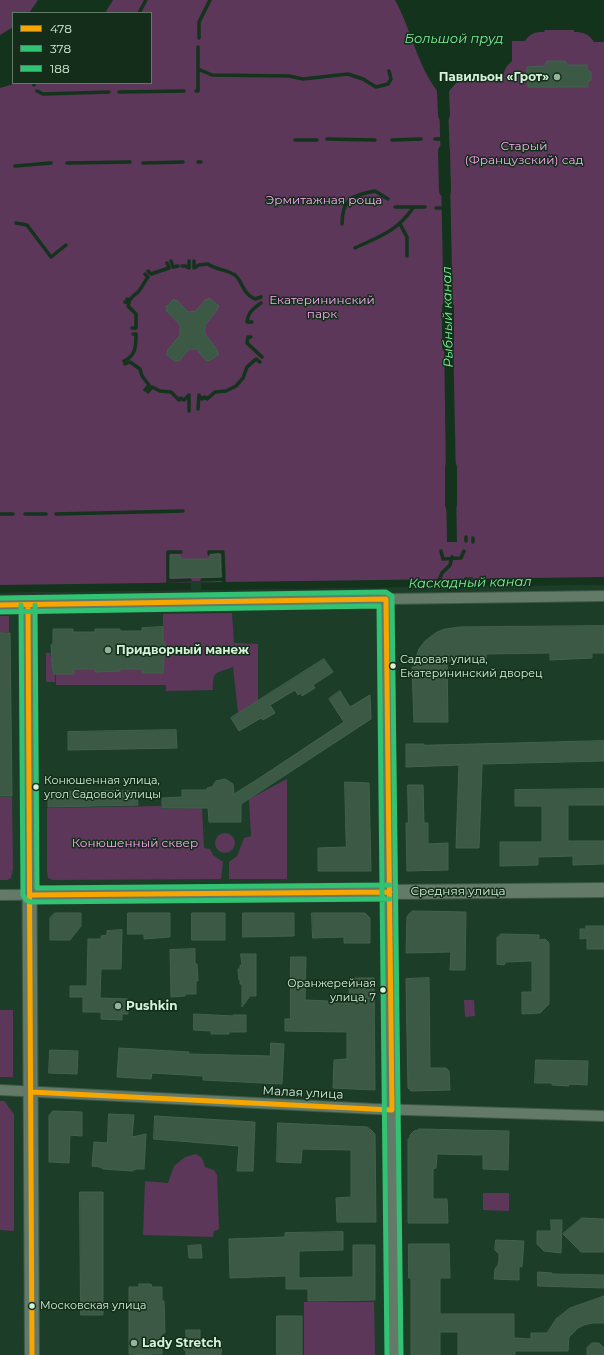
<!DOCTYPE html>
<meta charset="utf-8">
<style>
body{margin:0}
#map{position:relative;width:604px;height:1355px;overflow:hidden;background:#1c3e28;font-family:Montserrat,sans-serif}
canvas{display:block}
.legend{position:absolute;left:12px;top:12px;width:140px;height:72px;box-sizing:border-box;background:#142d1a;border:1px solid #607c66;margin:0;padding:5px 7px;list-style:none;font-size:12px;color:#d3f2d8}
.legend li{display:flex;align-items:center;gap:8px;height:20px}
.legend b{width:20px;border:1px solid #607c66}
</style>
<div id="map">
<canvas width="604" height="1355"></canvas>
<ul class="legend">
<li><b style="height:5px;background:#f7a600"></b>478</li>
<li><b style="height:5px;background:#32c273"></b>378</li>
<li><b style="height:5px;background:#32c273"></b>188</li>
</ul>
</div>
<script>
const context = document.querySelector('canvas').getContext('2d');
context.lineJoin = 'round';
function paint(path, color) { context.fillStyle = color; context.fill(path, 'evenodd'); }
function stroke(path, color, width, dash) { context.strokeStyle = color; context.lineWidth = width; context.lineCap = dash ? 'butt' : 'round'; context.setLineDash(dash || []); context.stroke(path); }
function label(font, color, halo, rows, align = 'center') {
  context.font = font + ' Montserrat,sans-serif'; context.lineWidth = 3; context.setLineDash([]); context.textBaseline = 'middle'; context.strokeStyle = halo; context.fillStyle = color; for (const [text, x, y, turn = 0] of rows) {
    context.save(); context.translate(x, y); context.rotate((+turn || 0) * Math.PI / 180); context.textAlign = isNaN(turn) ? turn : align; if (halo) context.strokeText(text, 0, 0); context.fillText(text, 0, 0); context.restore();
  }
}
paint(new Path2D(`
 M0 0H604V585L0 593ZM13 13H151V83H13Z
 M232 613 234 643 258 644V701L238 713 233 667C217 673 212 670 213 690L166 691V685H56V674L74 669H95L96 672 120 671V669H142L143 673H163L164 656H165V643H163V614Z
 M0 616H9V632L0 633Z
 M46 653H50L51 658H52V674H55V682H46Z
 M287 779V879H229V862L237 856 244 838 251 836 249 799Z
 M0 797H12L13 869 11 878 7 880H0Z
 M161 806 162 809 202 808 204 848 210 849 213 855 223 862 221 879 53 880 48 878 47 872V808Z
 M215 843a10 10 0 1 1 20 0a10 10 0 1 1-20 0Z
 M464 1000H474L475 1016 465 1017Z
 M0 1010H13V1077H0Z
 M0 1101H4L14 1114V1231L0 1230Z
 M196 1154 202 1158 205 1167 214 1170 217 1175 219 1229 214 1231 213 1237 143 1235 145 1181 168 1183 174 1166 185 1157Z
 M483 1193H509V1211L483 1210Z
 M304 1302H374L375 1355H304Z`), '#5c375a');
paint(new Path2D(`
 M38 0H113L105 13H29Z
 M395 0H604V42H594C589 34 583 32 574 32V30H545L544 32C536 32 530 33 525 41H512V61L506 67 503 75C482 76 461 71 449 92H438C416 63 412 31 395 0Z
 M13 27V83H17L0 88V35Z
 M439 100H448L450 167H441Z
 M441 175H450L453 324H444Z
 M453 331 456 482H446L444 332Z
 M446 488H456L457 542H447Z
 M604 577V585L0 593V585Z`), '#14331c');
paint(new Path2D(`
 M464 577H473V587H464Z
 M191 581H201V591H191Z`), '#1c3e28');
stroke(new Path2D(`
 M139 13 146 0
 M199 38V22L210 0
 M198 69V47
 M33 83 34 85
 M37 91 43 94 109 92
 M196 91H198V69L212 75 289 76 303 79 348 74 363 79 376 87 388 84 391 79 389 71
 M119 92 184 91
 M327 139 375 140
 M435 139H440
 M295 140H317
 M392 140 421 139
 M198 162H201
 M67 163 130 162
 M143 163 183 162
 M15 166 51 163
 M395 207H425
 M436 208H441
 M16 223 27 225 51 257 66 245
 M342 224C342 199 352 195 375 191L388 199
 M400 224 407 237V256
 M355 248C380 236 396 232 413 208
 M171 261 173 267 178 266
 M194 261V268L199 265 208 264C216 270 226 269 235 275 241 280 242 288 247 293 249 296 252 297 255 299L261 297
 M182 266H185L189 268V261
 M148 271 151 274 169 268 167 263
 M127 299 130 300C132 296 133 296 137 293 141 290 144 282 148 277L145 274
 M125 302 129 303 128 306 136 314V328H132
 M252 322H247C248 312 254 308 261 303
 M251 337H248L247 343 262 357
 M124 361C136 356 136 345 136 334H133
 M125 364 130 362 140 369 142 376 149 385 145 390
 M148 392 152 387 160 391 171 392 179 400 181 398 184 400 189 395V411
 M198 409 199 395 202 399 205 397 207 399 215 392 226 391 236 386 243 378 247 367 256 359 260 362
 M0 514H13
 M25 514H46
 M56 514 183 511
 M466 537V541
 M473 538V542
 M441 551 443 559 461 558 464 551
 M209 554V552H223L224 582
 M202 580 224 579
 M168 581 190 580
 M168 583V552H181
 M438 583 442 573 450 565 452 557`), '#14331c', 3.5);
stroke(new Path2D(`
 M443 92 444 115
 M444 151 445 191
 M448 307V347
 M451 467V505`), '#14331c', 12);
const building = new Path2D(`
 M547 61H565L568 65H587V70L591 72V80L588 82V87H528V82L525 81 524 74 527 72V67L545 66Z
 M209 298 219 306 217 308 218 309 205 325V334L218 351 217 352 219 354 209 361 208 360 206 361 197 349H189L179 361 177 360 176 362 166 354 168 352 167 351 180 335V325L166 310 167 309 166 307 174 299 176 301 177 300 188 312 196 311 206 299 207 300Z
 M220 554 221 577 170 578V555H180V559H210V555Z
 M604 626V653H592V658L550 660V653L486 654V659H455L447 662 448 722H414L412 667H415L416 658 419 649 425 641 437 632 445 629 460 627Z
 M163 627V643H165V656H164L163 673H142V669H120V671L95 672V669H74V674H53L51 645 53 644V629H73V632H95V629H120V631H142V628Z
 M0 633H10L12 796H0Z
 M324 659 333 672 313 685 315 688 302 696 301 693 298 695 295 690 270 705 275 713 263 720 261 718 239 731 231 718Z
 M340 691 350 707 370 695 371 719 241 804V822H209L208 808H162V798L182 797V790H207V788L212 787 216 781 225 779 233 784 234 794 258 779 344 722 329 699Z
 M176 730 177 748 68 750V732Z
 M604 741V761L482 764 479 848H456L459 765 406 767V744H424V745Z
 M345 782 369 783 371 871H318V848L346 847Z
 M408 785H423L424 823H428V844L448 843V870L407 871 406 823H408Z
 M604 789V805H568V841H604V864L573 865V856L538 857V865L500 866V842H542V806H515V790Z
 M137 791 138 805 48 807V792Z
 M413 911 466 912 465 970H450L451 952 406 953 407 917 409 914Z
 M55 913H81V926L70 940H50V918Z
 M128 913H170V937L144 939V934H128Z
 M192 913H225V940H192Z
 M243 913H294V936L243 937Z
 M312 913H365L370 918V943H344V937L313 938Z
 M586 926H604V949H587V938L580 939V929H586Z
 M122 930 121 969H101L100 998 128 999V1014H122V1020L101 1019V1012H83V997H70V986H87L88 939H101V936L107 935V931Z
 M501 934 539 935V940L545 939 549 943V1004L540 1013 522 1014V992H532V961L506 962 504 965 497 964V938Z
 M195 949V964H197L198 981H196V994H185V996L171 997 170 950Z
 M241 954H256V996H250L242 1007V984H240V980H239L238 969H240V965L242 966Z
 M291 957H306L305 1000 328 1001V1003H349V978H374L375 1090 333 1088 334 1060 347 1059V1032L285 1031V1019H290Z
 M429 978 430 1068H446L449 1071 450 1090 411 1091 408 1088 406 979Z
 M194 1014 233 1016V1015H246V1032H229V1034H211V1031L194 1030Z
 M271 1043 284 1044 282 1084 203 1080V1076L152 1073 151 1079 117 1077 119 1048 189 1052V1054L270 1056Z
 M50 1050 78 1051 77 1074 49 1073Z
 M536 1060 588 1061 587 1085 569 1084V1086L552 1085V1083H535Z
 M53 1111 82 1112V1136L70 1135 69 1163 49 1162V1116Z
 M109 1114 134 1115 132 1137 146 1134 144 1169H136L132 1171 103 1169 100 1167 92 1166 94 1142 107 1143Z
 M155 1116 255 1122 253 1171H237L239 1146 154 1139Z
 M278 1123 367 1127 371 1130 375 1134 376 1222H337L336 1198 351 1197V1150L302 1149 301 1163 277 1162Z
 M419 1129 509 1131 508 1170 483 1169V1155L437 1154 436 1168 433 1169V1199H447L448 1223H408V1139H410V1135L414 1131 418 1130Z
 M80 1192H103V1315H81Z
 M582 1218 604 1219V1252H581L563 1234Z
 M551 1220H562L561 1253 544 1251 537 1244V1231H551Z
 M343 1232V1250L299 1251V1278L353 1277V1245H375V1300L308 1301V1289H286V1276L230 1278 229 1239 285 1237V1233Z
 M496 1240 524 1241 522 1267 519 1266V1280L494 1279 495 1269 498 1265 499 1260V1254L495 1250Z
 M409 1244H449L450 1278H440V1314H514V1338L531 1339V1333H547L556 1319 570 1308 604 1296V1323H592L584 1325 578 1328 569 1337 568 1351H515V1355H458V1332H440V1355H411V1278H409Z
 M201 1245 202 1258H189L188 1246Z
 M538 1272 552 1273V1274L604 1275V1288L538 1286Z
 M139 1284H151L152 1287H162V1301H164L165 1333H162V1354H151V1355L129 1354V1287H139Z
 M277 1316H302V1355H277Z
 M186 1330H200V1341H222L221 1355H186V1350H184V1341L186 1340Z
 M592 1343H599L604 1348V1355H587V1348Z`);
paint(building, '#3b5945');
stroke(building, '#45614d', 1);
const minor = new Path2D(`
 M386 599 604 596
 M0 895 390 892
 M0 1090 375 1109 604 1116`);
const tertiary = new Path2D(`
 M390 892 394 1355`);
const secondary = new Path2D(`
 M0 605 386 599 390 892 604 890
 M28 605 32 1355`);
stroke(minor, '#3f5947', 12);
stroke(tertiary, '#3f5947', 14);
stroke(secondary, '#3f5947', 16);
stroke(minor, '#637a69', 10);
stroke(tertiary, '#637a69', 12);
stroke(secondary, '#637a69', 14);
stroke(new Path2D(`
 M0 605 386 599 392 1110 31 1092
 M28 605 32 1355
 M30 895 390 892`), '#f7a600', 5);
stroke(new Path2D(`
 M21 605 23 895 26 900 30 902 390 899
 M0 612 379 606 387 1355`), '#32c273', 5);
stroke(new Path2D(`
 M0 598 386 592 392 596 401 1355
 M35 605 37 888 390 885`), '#32c273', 5);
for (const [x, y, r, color] of [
 [557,77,4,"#93b39a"],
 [108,650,4,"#93b39a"],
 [393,666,3.5,"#d3f2d8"],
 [36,787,3.5,"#d3f2d8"],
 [383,990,3.5,"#d3f2d8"],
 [118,1006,4,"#93b39a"],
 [32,1306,3.5,"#d3f2d8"],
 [134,1343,4,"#93b39a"]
]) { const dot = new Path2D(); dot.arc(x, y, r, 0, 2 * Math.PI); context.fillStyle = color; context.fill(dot); stroke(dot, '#142d1a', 1.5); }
label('11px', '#d3f2d8', '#142d1a', [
 ["Садовая улица,",400,660],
 ["Екатерининский дворец",400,674],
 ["Конюшенная улица,",44,781],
 ["угол Садовой улицы",44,795],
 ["Оранжерейная",376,984,"right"],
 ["улица, 7",376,998,"right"],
 ["Московская улица",40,1306]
], 'left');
label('bold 12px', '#d3f2d8', '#142d1a', [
 ["Павильон «Грот»",549,77,"right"],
 ["Придворный манеж",116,650],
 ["Pushkin",126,1006],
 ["Lady Stretch",142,1343]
], 'left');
label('12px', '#ffacf6', '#142d1a', [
 ["Старый",524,146],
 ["(Французский) сад",524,160],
 ["Эрмитажная роща",324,200],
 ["Екатерининский",322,300],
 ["парк",322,314],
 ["Конюшенный сквер",135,843]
]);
label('12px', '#d3f2d8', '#142d1a', [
 ["Средняя улица",458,891],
 ["Малая улица",303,1093,3]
]);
label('italic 13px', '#77f399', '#142d1a', [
 ["Большой пруд",454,39],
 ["Рыбный канал",448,317,-91],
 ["Каскадный канал",470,583,-1]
]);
</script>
